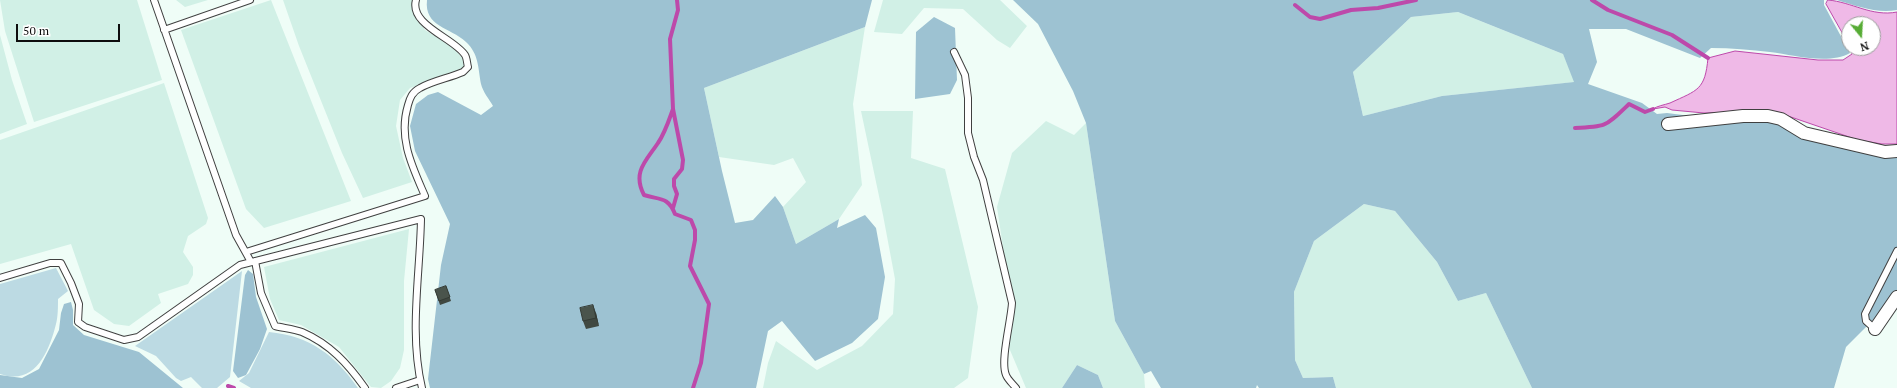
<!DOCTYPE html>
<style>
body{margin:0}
#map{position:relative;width:1897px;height:388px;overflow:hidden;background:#effdf7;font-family:"PT Serif",serif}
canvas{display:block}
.north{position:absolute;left:1841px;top:16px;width:40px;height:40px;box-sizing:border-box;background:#fff;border:1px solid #9e9e9e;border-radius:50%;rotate:162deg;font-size:11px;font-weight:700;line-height:16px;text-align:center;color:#0d0d0d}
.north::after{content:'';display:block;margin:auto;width:14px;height:18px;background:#57ac35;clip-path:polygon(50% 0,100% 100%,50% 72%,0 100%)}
.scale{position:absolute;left:16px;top:24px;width:104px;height:18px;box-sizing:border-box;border:2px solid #0d0d0d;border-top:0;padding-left:5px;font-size:12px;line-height:14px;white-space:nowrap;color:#0d0d0d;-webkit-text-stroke:3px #fff;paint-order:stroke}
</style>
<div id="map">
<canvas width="1897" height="388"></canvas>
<div class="north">N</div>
<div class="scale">50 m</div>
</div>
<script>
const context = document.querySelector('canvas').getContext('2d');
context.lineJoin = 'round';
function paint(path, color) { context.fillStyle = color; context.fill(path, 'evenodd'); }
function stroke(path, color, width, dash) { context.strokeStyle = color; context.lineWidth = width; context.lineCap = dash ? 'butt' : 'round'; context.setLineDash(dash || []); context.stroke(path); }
paint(new Path2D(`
 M0 0H137L162 80 34 122 5 31Z
 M176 0H208L185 7Z
 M271 0 351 201 264 228 246 209 181 30Z
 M283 0H412L414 15 425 30 453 47 463 59 465 66 459 71 410 88 400 100 396 126 403 158 412 182 363 198 342 153 299 46Z
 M883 0H1000L1027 26 1010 48 997 40 963 9 924 8 902 34 874 32Z
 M1458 12 1563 54 1575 82 1442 96 1363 116 1353 72 1411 17Z
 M865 27 853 104 862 185 839 219 796 244 783 207 806 182 793 158 774 165 719 157 704 88Z
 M0 35 12 80 27 124 0 134Z
 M164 83 208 218 206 224 188 236 183 252 193 267V275L188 284 158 294 161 303 129 326 114 324 94 310 71 244 0 264V140Z
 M861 111H913L911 158 945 169 978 307 968 378 954 388H763L768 363 776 341 817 370 862 346 893 314 895 279 883 215Z
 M1046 121 1074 135 1086 123 1115 321 1144 374 1145 388H1103L1098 375 1077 365 1062 388H1026L1007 343 1012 318 1004 254 997 207 1012 153Z
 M1364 204 1395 211 1437 262 1458 301 1486 293 1532 388H1336L1333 377 1303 378 1295 360 1294 292 1314 241Z
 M409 229 404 281V350L400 368 391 381 381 388 371 387 339 347 301 325 279 320 270 299 264 267Z`), '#d1f0e6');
paint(new Path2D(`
 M56 268 68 291 58 299C58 307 58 317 56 324 49 352 35 386 0 374V284Z
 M242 271 230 377 217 388H202L191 377 181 381 176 378 156 356 135 346Z
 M269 332C310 336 335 355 358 388H251L239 381 249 373Z`), '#bcdae3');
paint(new Path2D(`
 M427 0H872L865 27 704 88 722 171 735 223 753 220 775 196 783 207 796 244 839 219 837 228 865 215 876 228 885 277 878 319 852 343 815 361 782 321 768 331 756 388H430L428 379 441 265 450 224 415 151 410 126 416 104 428 95 438 92 481 115 493 106C489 99 483 92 481 84 478 68 479 54 466 42 450 27 424 27 427 0Z
 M1013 0H1824V5L1850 53C1829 65 1793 55 1770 52 1751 50 1731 48 1711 48L1700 58 1626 29H1589L1597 62 1588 84 1642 103 1657 114 1667 113 1698 117 1768 116 1857 144 1897 146V291L1880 313 1846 347 1834 388H1532L1486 293 1458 301 1437 262 1395 211 1364 204 1314 241 1294 292 1295 360 1303 378 1333 377 1336 388H1259L1257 385 1256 388H1161L1151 371 1144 374 1115 321 1086 123 1073 91 1038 24ZM1458 12 1563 54 1574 82 1442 96 1363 116 1353 72 1411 17Z
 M1837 0H1897V10C1877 14 1857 6 1837 0Z
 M934 17 955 28 957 80 950 94 915 99 916 32Z
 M248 270 253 274 256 297 267 329 260 349 246 375 238 378 233 371 245 275Z
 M71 302 73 310V325L84 335 139 352 183 388H0V375L22 378 39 369 59 330 61 313 64 304Z
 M1077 365 1098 375 1103 388H1062Z`), '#9dc2d2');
const water = new Path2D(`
 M1828 0C1852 2 1872 17 1897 12V144H1882L1858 140 1788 116 1765 111 1704 113 1672 110 1665 107 1653 109C1657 106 1664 105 1670 103 1698 90 1705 90 1708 58L1735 51 1818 60H1843L1852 54 1851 48H1873V24H1849V45L1826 4Z`);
paint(water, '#efb9e7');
stroke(water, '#bd49aa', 1);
stroke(new Path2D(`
 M1592 0 1608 10 1672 35 1708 58
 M1295 5 1310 17 1320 19 1351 10 1378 8 1416 0
 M673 109C669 120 665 133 658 143 646 161 632 172 644 195 659 200 668 196 675 214L691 220 695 230V240L690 266 709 304 701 363 693 388
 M1575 128C1607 127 1606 126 1629 104L1645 112 1653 109
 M673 208 677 194 674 186V179L682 169 683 160 673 109 670 39 678 10 677 0
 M228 386 234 388`), '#bd49aa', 4);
const lane = new Path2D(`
 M154 0 236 235 251 262
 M164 30 250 0
 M954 52 965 75 968 98V133L974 157 983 180 1012 303C1011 321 1000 361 1006 375 1008 380 1013 384 1016 388
 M246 252 425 196C412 166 398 138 408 105 410 98 412 92 420 88 432 81 449 78 463 72L468 67C467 64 467 58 465 55 454 38 409 25 416 0
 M255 261 261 293 275 326C283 328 294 329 302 332 330 344 348 364 365 388
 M0 278 50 263H61L71 283 79 304 78 322 85 327 124 340 138 337 240 265 421 219C420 275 409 333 422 388
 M1875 329 1866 321 1865 314 1897 251
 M396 388 420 380`);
const street = new Path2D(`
 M1668 124 1743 116H1768L1781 119 1804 133 1885 152 1897 151
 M1875 329 1897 297`);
stroke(lane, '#404040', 8);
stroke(street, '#404040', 14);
stroke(lane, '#fff', 6);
stroke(street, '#fff', 12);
paint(new Path2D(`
 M446 286 451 301 440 305 435 290Z
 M596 313 599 326 586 329 583 321Z`), '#404841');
paint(new Path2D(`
 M593 305 596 313 599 326 596 318Z`), '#343b35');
const building = new Path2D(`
 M446 286 450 297 439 301 435 290Z
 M593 305 596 318 583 321 580 308Z`);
paint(building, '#4a544c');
stroke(building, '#343b35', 1);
</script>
